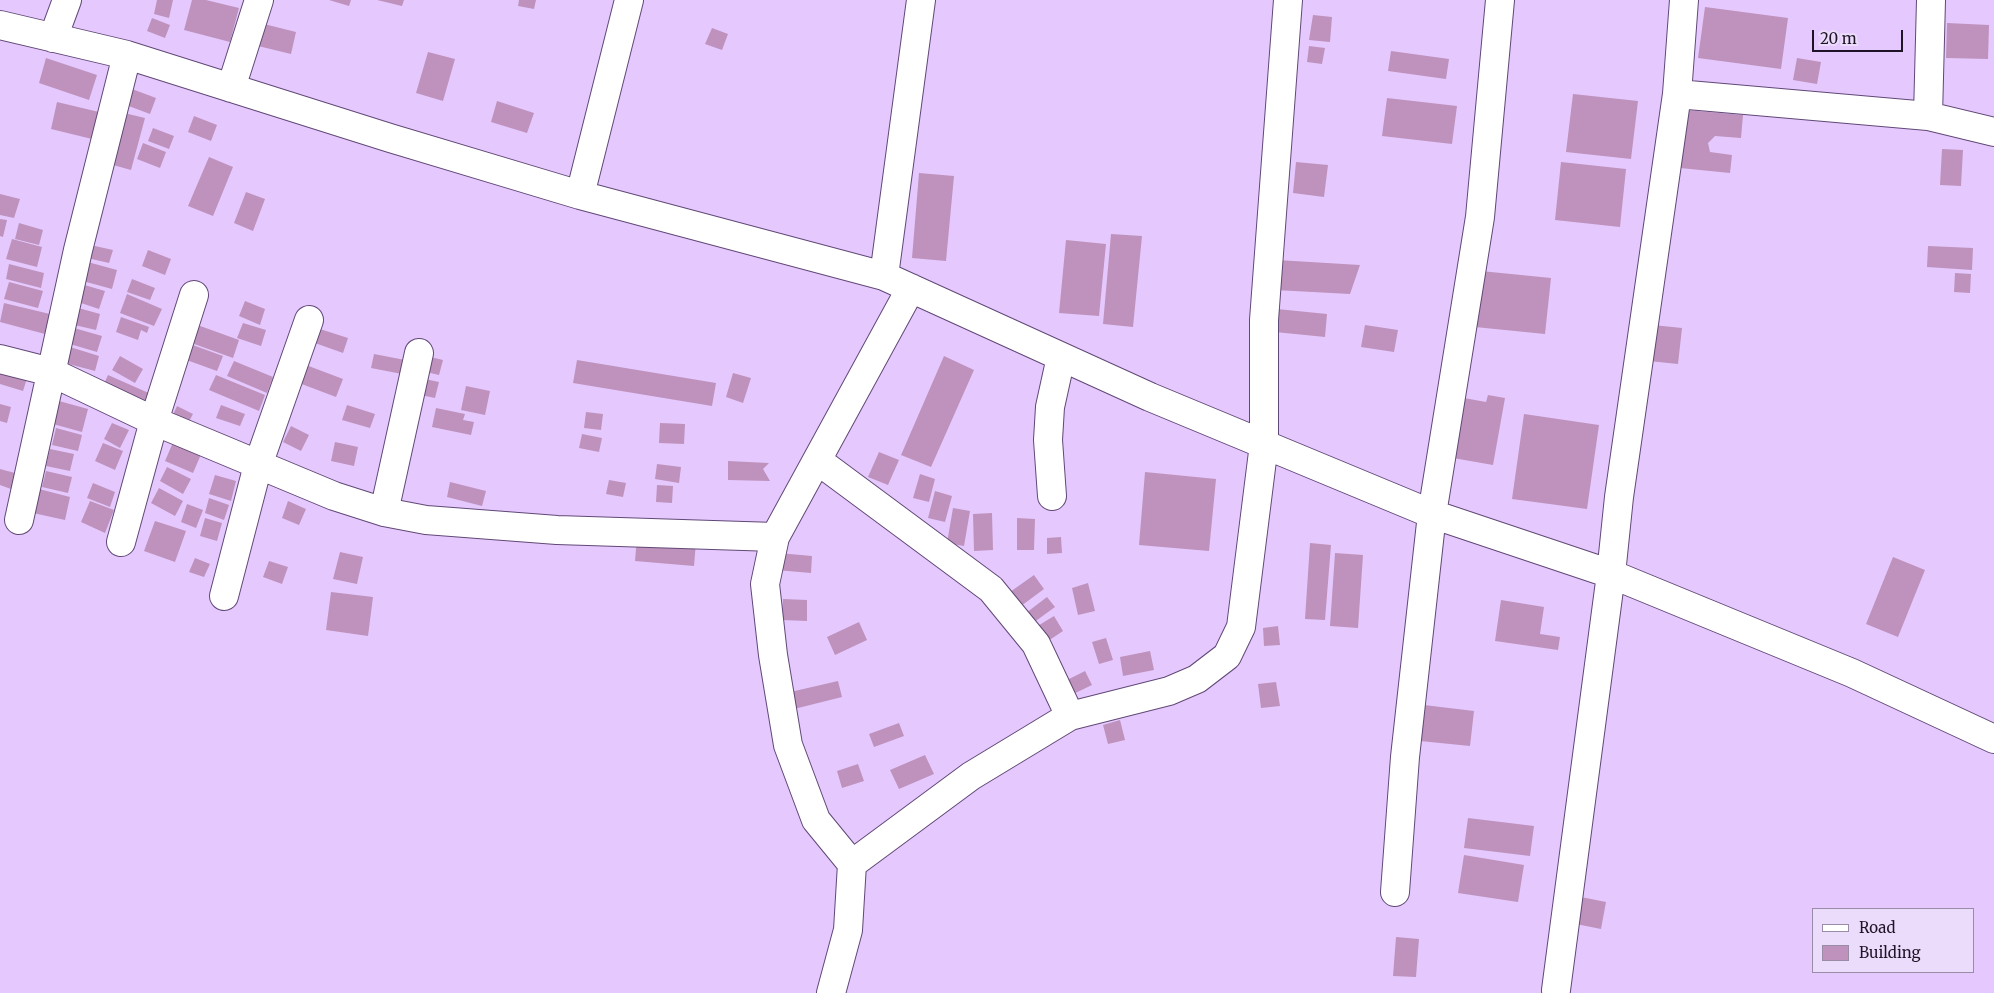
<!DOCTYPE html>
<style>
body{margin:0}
#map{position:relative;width:1994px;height:993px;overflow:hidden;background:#e5c9fe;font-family:Merriweather,serif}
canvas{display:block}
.legend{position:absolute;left:1812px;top:908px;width:162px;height:65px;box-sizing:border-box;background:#ecdcfc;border:1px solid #9a8ca7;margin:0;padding:6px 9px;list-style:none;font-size:15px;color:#1f1427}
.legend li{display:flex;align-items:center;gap:10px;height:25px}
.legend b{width:25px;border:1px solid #9a8ca7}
.scale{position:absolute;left:1812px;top:30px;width:91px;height:22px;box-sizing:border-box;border:2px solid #1f1427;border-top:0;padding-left:6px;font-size:15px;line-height:18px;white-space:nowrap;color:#1f1427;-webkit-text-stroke:4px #ecdcfc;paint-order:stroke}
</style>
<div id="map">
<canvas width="1994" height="993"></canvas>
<ul class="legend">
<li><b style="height:6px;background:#fff"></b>Road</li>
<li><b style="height:14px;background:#be92bc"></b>Building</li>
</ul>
<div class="scale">20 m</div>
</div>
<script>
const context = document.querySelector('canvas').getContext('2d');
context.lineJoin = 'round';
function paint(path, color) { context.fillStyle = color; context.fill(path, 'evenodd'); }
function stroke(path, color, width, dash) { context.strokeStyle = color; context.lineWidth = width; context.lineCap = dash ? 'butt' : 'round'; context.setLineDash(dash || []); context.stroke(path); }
paint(new Path2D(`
 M157 0H173L169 18 154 14Z
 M192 0H206L239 8 230 42 184 30Z
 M329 0H351L349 6Z
 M377 0H404L402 6Z
 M519 0H536L534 9 518 6Z
 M1705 7 1788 18 1781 69 1698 58Z
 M1313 15 1332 17 1330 42 1309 40Z
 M152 18 170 25 165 38 147 31Z
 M1947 23 1989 25 1988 59 1946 58Z
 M264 24 296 32 291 54 258 46Z
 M712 28 728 34 722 50 705 44Z
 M1309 46 1325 48 1322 64 1307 62Z
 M1391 51 1449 59 1446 79 1388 71Z
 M428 52 455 59 443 101 416 93Z
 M46 58 97 75 89 100 39 83Z
 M1797 58 1821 62 1817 84 1793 80Z
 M132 89 156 98 150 114 126 105Z
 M1573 94 1638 101 1631 159 1566 152Z
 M1387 98 1457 106 1452 144 1382 136Z
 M497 101 534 113 527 133 491 122Z
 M57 102 99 112 92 139 51 129Z
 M1685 110 1743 115 1741 138 1715 136 1708 143 1710 152 1732 155 1730 173 1680 168Z
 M120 112 145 118 131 170 106 163Z
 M194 116 217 125 211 141 188 132Z
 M153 128 174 136 169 149 148 141Z
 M143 143 166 152 160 168 137 159Z
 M1942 149 1963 150 1961 186 1940 185Z
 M209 157 233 167 213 216 188 206Z
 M1296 162 1328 165 1324 197 1293 193Z
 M1561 162 1626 169 1620 227 1555 220Z
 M919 173 954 176 946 261 912 258Z
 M246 192 265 199 253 231 234 223Z
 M0 194 20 199 14 218 0 215Z
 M0 219 7 220 3 237 0 236Z
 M19 223 43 230 39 245 15 239Z
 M1111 234 1142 236 1133 327 1103 324Z
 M12 239 42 247 37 267 6 259Z
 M1066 240 1106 244 1099 316 1059 313Z
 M86 244 113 250 109 263 83 257Z
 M1928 246 1973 248 1972 270 1927 267Z
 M148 250 171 259 165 275 142 266Z
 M1277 260 1360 265 1350 294 1275 290Z
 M84 261 117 270 112 289 79 280Z
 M9 264 44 273 41 288 6 279Z
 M1481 271 1551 278 1545 334 1475 327Z
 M1955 273 1971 274 1970 293 1954 292Z
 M132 279 155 288 150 300 127 292Z
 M9 282 43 291 38 308 4 299Z
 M81 284 105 291 99 309 75 301Z
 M127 294 162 309 154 326 120 313Z
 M245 301 265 309 260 325 239 316Z
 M4 303 50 314 45 334 0 322Z
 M75 307 100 314 96 330 70 324Z
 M1277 309 1327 314 1325 337 1275 332Z
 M121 317 149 327 147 333 141 330 138 340 116 332Z
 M192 323 239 340 233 358 186 341Z
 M243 323 266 330 261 346 237 338Z
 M1365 325 1398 330 1394 352 1361 347Z
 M1653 325 1682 328 1678 364 1649 361Z
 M74 328 102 336 97 352 70 344Z
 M320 329 348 338 343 353 315 343Z
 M187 343 223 356 217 371 181 358Z
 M70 347 99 356 95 371 65 363Z
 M374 354 405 360 401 365 402 374 371 368Z
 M120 356 143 369 135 383 112 370Z
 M426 356 443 360 439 375 422 371Z
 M944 356 974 370 931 467 901 455Z
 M577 360 716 383 712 406 573 383Z
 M234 361 273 377 267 393 227 376Z
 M0 364 29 372 23 391 0 384Z
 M306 365 343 379 336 397 299 383Z
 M733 373 751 378 743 403 726 397Z
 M108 375 151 394 144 410 101 390Z
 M216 375 265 395 259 411 209 390Z
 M420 378 439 382 435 398 416 394Z
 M466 386 490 391 485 415 461 410Z
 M1488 395 1505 398 1493 465 1453 458 1464 398 1486 402Z
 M59 401 88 409 82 432 53 424Z
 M0 404 11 407 7 423 0 421Z
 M221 405 245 414 240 426 216 418Z
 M347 405 375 414 370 428 342 420Z
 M177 406 193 414 185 429 170 421Z
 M436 408 465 414 463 420 474 422 471 435 432 427Z
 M586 412 603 414 601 430 584 428Z
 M1524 414 1599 425 1587 509 1512 499Z
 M112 423 129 430 120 448 104 439Z
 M660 423 685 424 684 444 659 443Z
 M291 426 309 435 301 451 283 442Z
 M56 428 82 435 78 451 52 445Z
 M582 434 602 438 599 452 579 448Z
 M174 440 202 452 193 473 165 461Z
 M335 442 358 447 354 466 331 461Z
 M103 443 123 451 115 470 95 461Z
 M50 449 74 454 70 471 46 466Z
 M879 452 899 460 888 485 868 477Z
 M728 461 769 463 763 469 770 481 728 480Z
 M657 464 681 467 679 483 655 479Z
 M167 467 191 479 183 494 160 481Z
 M0 469 15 473 11 489 0 485Z
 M46 471 72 477 68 493 42 487Z
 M1145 472 1216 479 1209 551 1139 545Z
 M920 474 935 479 929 502 913 498Z
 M215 475 236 481 231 501 209 494Z
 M609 480 626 483 623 497 606 494Z
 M450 482 486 491 482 506 447 497Z
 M93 483 115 492 110 507 87 498Z
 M657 485 673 486 672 503 656 502Z
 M159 488 183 501 175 516 151 503Z
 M39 489 70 497 65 520 33 513Z
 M935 491 952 496 945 522 928 518Z
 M209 498 229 505 224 520 205 513Z
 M90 501 114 510 105 533 81 522Z
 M288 501 306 509 299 525 282 518Z
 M187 504 203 510 196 528 181 522Z
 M953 508 970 511 964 546 947 543Z
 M992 513 993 550 974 551 973 514Z
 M205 518 222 523 217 541 200 536Z
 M1017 518 1035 519 1034 550H1017Z
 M155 521 186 531 175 562 144 551Z
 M637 537 696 542 694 566 635 561Z
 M1061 537 1062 553 1047 554V538Z
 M1310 543 1331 545 1325 620 1305 619Z
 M340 552 363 557 357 584 333 579Z
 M778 553 812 556 811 573 776 570Z
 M1335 553 1363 555 1358 628 1330 626Z
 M1893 557 1925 570 1898 637 1866 624Z
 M195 558 210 564 204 577 189 572Z
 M269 561 288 567 282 584 263 577Z
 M1034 575 1044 589 1021 606 1010 592Z
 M1088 583 1095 611 1078 615 1072 588Z
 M331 592 373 597 368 636 326 630Z
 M1047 597 1055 607 1033 623 1026 613Z
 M783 599 807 600V621L782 620Z
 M1501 600 1544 607 1540 634 1560 637 1558 650 1495 641Z
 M1054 616 1063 631 1045 643 1036 627Z
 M859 622 867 640 835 655 827 637Z
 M1278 626 1280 645 1264 646 1263 628Z
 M1106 638 1113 660 1099 664 1092 642Z
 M1150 651 1154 670 1123 676 1120 657Z
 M1085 671 1092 685 1067 697 1061 683Z
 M838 681 842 697 790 710 786 693Z
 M1276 682 1280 706 1261 708 1258 684Z
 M1424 705 1474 711 1470 746 1420 741Z
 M1120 720 1125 740 1108 744 1103 725Z
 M899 723 904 736 874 747 869 734Z
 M925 755 934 774 899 789 890 770Z
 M858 764 864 781 842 788 837 771Z
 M1468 818 1534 826 1530 856 1464 848Z
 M1464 855 1524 865 1518 902 1458 893Z
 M1576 896 1606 902 1601 929 1571 923Z
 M1396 937 1419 939 1416 977 1393 976Z`), '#be92bc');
const street = new Path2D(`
 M0 25 127 55 390 138 580 195 884 276 1150 397 1432 514 1611 574 1852 673 1994 739
 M53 38 67 0
 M231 88 259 0
 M1677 94 1928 116 1931 0
 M1928 116 1994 132
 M580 195 629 0
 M884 276 921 0
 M0 359 51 372 154 421 334 496 384 512 426 520 557 530 775 537
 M817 460 991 589 1036 644 1070 716
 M1052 496 1048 440 1050 407 1061 357
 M384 512 419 353
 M19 520 78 250 127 55
 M121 542 154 421 194 295
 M224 596 258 465 309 320
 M852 864 971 776 1070 716 1169 691 1197 679 1227 656 1241 627 1264 444V320L1288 0
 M1395 892 1405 757 1432 514 1480 217 1500 0
 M1556 990 1611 574 1619 497 1677 94 1684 0
 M831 993 848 930 852 864 816 820 788 745 773 655 765 584 775 537 911 288`);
stroke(street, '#614876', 30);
stroke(street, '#fff', 28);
</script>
